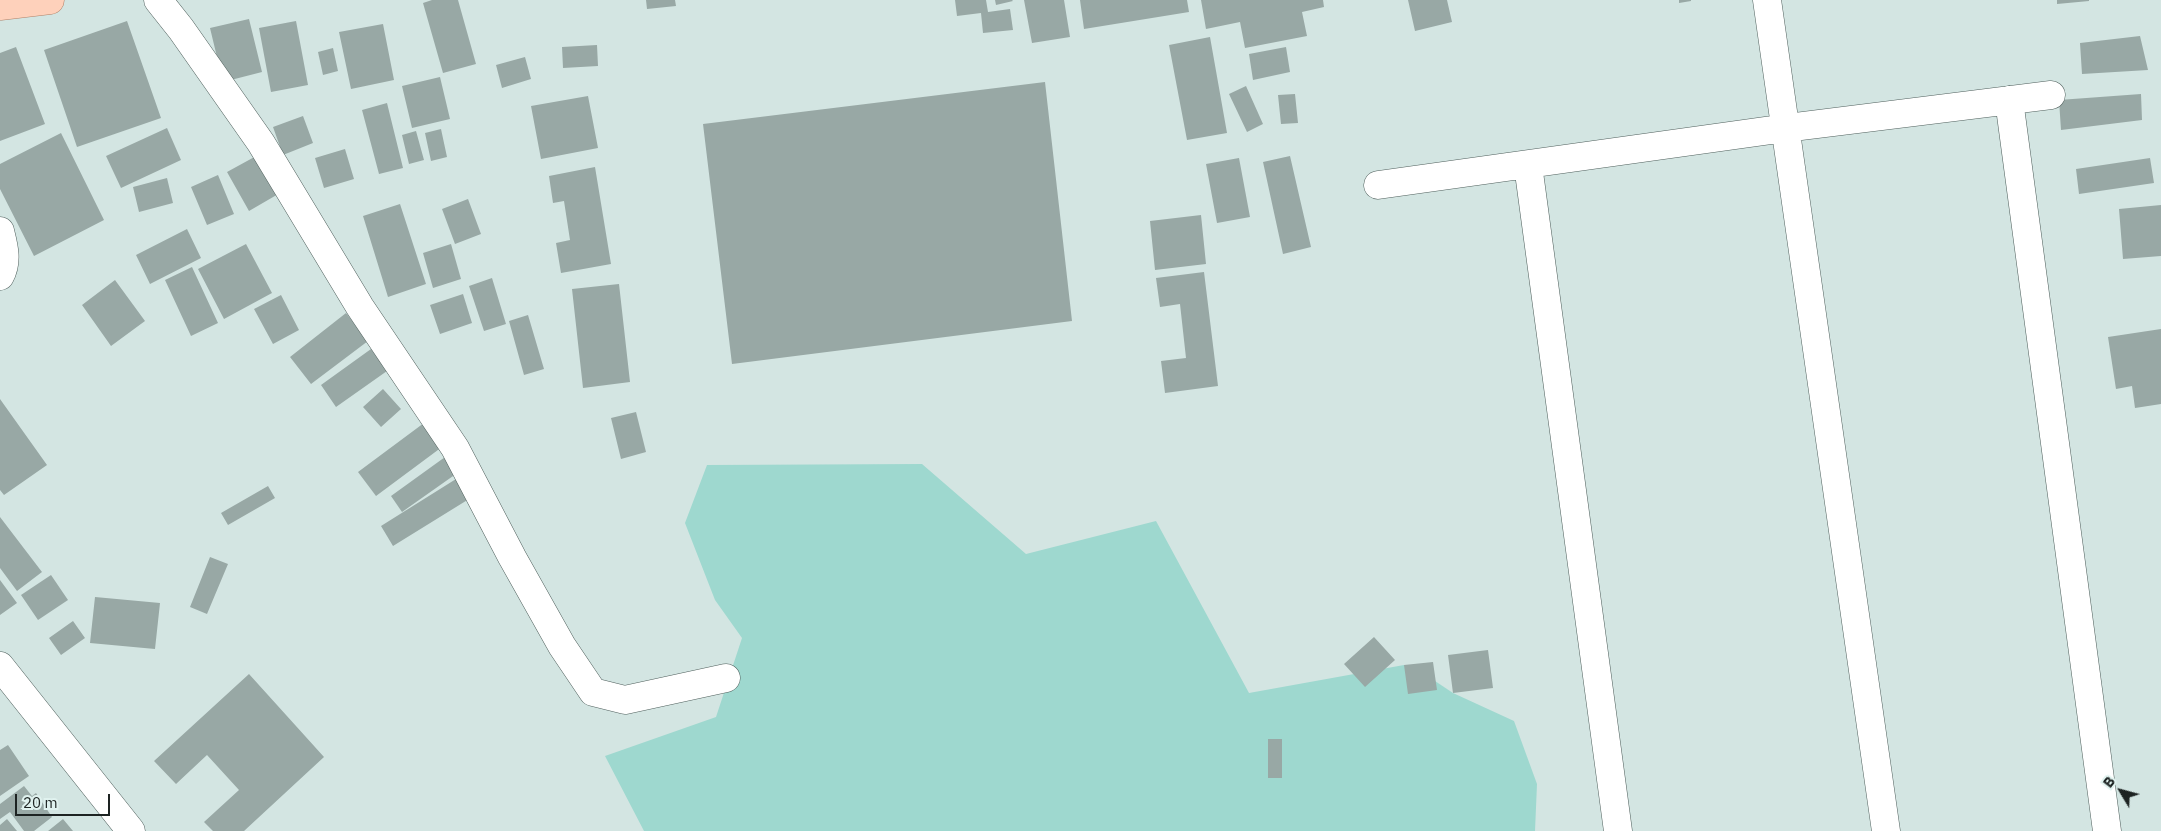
<!DOCTYPE html>
<style>
body{margin:0}
#map{position:relative;width:2161px;height:831px;overflow:hidden;background:#d3e5e2;font-family:"IBM Plex Sans",sans-serif}
canvas{display:block}
.north{position:absolute;left:2096px;top:766px;width:50px;height:50px;-webkit-text-stroke:4px #e0f2ef;paint-order:stroke;rotate:307deg;font-size:14px;font-weight:700;line-height:20px;text-align:center;color:#1d2322}
.north::after{content:'';display:block;margin:auto;width:18px;height:22px;background:#1d2322;clip-path:polygon(50% 0,100% 100%,50% 72%,0 100%)}
.scale{position:absolute;left:15px;top:794px;width:95px;height:22px;box-sizing:border-box;border:2px solid #1d2322;border-top:0;padding-left:6px;font-size:15px;line-height:18px;white-space:nowrap;color:#1d2322;-webkit-text-stroke:4px #e0f2ef;paint-order:stroke}
</style>
<div id="map">
<canvas width="2161" height="831"></canvas>
<div class="north">B</div>
<div class="scale">20 m</div>
</div>
<script>
const context = document.querySelector('canvas').getContext('2d');
context.lineJoin = 'round';
function paint(path, color) { context.fillStyle = color; context.fill(path, 'evenodd'); }
function stroke(path, color, width, dash) { context.strokeStyle = color; context.lineWidth = width; context.lineCap = dash ? 'butt' : 'round'; context.setLineDash(dash || []); context.stroke(path); }
paint(new Path2D(`
 M922 464 1026 554 1156 521 1249 693 1404 665 1426 675 1453 693 1514 721 1537 784 1535 831H644L605 756 716 717 742 638 715 600 685 523 707 465Z`), '#9ed8cf');
paint(new Path2D(`
 M432 0H458L476 64 443 73 423 3Z
 M646 0H675L676 6 647 9Z
 M955 0H986L988 12 1010 9 1013 30 983 33 981 13 957 16Z
 M995 0H1012L1013 1 996 5Z
 M1024 0H1064L1070 37 1032 43Z
 M1080 0H1187L1189 12 1084 29Z
 M1201 0H1323L1324 7 1302 12 1307 36 1245 48 1240 22 1206 29Z
 M1408 0H1447L1452 22 1415 31Z
 M1679 0H1691V1L1679 3Z
 M2057 0H2089V1L2057 4Z
 M249 19 262 72 223 82 210 28Z
 M127 21 161 118 77 147 44 50Z
 M296 21 308 85 271 92 259 28Z
 M383 24 394 80 351 89 339 32Z
 M2140 36 2148 70 2082 74 2080 43Z
 M1210 37 1227 133 1187 140 1169 45Z
 M597 45 598 66 563 68 562 47Z
 M16 47 45 124 0 141V53Z
 M1286 47 1290 72 1253 80 1249 54Z
 M333 48 338 71 323 75 318 52Z
 M525 57 531 79 502 88 496 65Z
 M440 77 450 119 412 128 402 86Z
 M1045 82 1072 321 732 364 703 124Z
 M1246 86 1263 124 1247 132 1229 94Z
 M1295 94 1298 123 1281 124 1278 95Z
 M2141 94 2142 120 2061 130 2059 100Z
 M588 96 598 148 541 159 531 106Z
 M387 103 403 168 379 174 362 110Z
 M303 116 313 143 283 155 273 127Z
 M167 128 181 160 121 188 106 156Z
 M441 129 447 157 431 161 425 133Z
 M416 131 424 160 409 164 402 135Z
 M61 133 104 220 34 256 0 189V164Z
 M345 149 354 179 324 188 315 158Z
 M258 155 280 193 249 211 227 172Z
 M1290 156 1311 247 1283 254 1263 162Z
 M1239 158 1250 217 1217 223 1206 164Z
 M2150 158 2154 183 2079 194 2076 169Z
 M595 167 611 264 561 273 556 243 570 240 564 201 553 203 549 176Z
 M218 175 234 214 207 225 191 187Z
 M167 178 173 203 139 212 133 187Z
 M468 199 481 234 455 244 442 209Z
 M400 204 426 284 388 297 363 216Z
 M2161 205V256L2123 259 2119 209Z
 M1201 215 1206 264 1155 270 1150 221Z
 M187 229 201 258 150 284 136 255Z
 M246 244 272 293 224 319 198 269Z
 M451 244 461 279 433 288 423 253Z
 M192 267 218 323 191 336 165 280Z
 M1204 272 1218 386 1165 393 1161 361 1186 358 1180 304 1160 307 1156 278Z
 M492 278 506 324 484 331 469 286Z
 M115 280 145 321 111 346 82 305Z
 M619 284 630 382 583 388 572 289Z
 M463 294 472 323 440 334 430 305Z
 M281 295 299 330 273 344 254 309Z
 M346 313 368 341 311 384 290 357Z
 M528 315 544 369 524 375 509 321Z
 M2161 329V404L2135 408 2132 386 2116 389 2108 337Z
 M371 349 387 371 336 407 321 385Z
 M383 389 401 409 381 427 363 407Z
 M0 399 47 465 4 495 0 490Z
 M636 412 646 452 621 459 611 418Z
 M428 420 446 444 376 496 358 472Z
 M452 452 463 469 402 512 391 496Z
 M456 479 469 499 393 546 381 526Z
 M268 486 275 498 228 525 221 513Z
 M0 517 42 572 17 591 0 568Z
 M210 557 228 564 207 614 190 607Z
 M51 575 68 600 38 620 21 595Z
 M0 580 17 603 0 615Z
 M95 597 160 603 155 649 90 643Z
 M73 621 85 638 61 655 49 638Z
 M1374 637 1395 660 1365 687 1344 664Z
 M1488 650 1493 688 1453 693 1448 655Z
 M1433 662 1437 690 1408 694 1404 665Z
 M249 674 324 757 244 831H213L204 822 239 790 207 755 176 784 154 761Z
 M1268 739H1282V778H1268Z
 M8 745 29 776 0 796V750Z
 M24 786 32 796 36 793 52 817 34 831H24L10 812 0 819V804Z
 M7 819 17 831H0V825Z
 M63 819 73 831H48Z`), '#98a8a5');
const street = new Path2D(`
 M158 0 181 29 261 143 360 307 455 448 512 557 562 646 593 692 625 700 726 678
 M1767 0 1886 831
 M2009 100 2107 831
 M1528 165 1618 831
 M1378 185 1786 128 2051 95
 M0 231C4 247 8 261 0 276
 M0 666 131 831`);
const primary = new Path2D(`
 M0 6 50 0`);
stroke(street, '#50605d', 29);
stroke(primary, '#af8068', 29);
stroke(street, '#fff', 28);
stroke(primary, '#fed1bb', 28);
</script>
